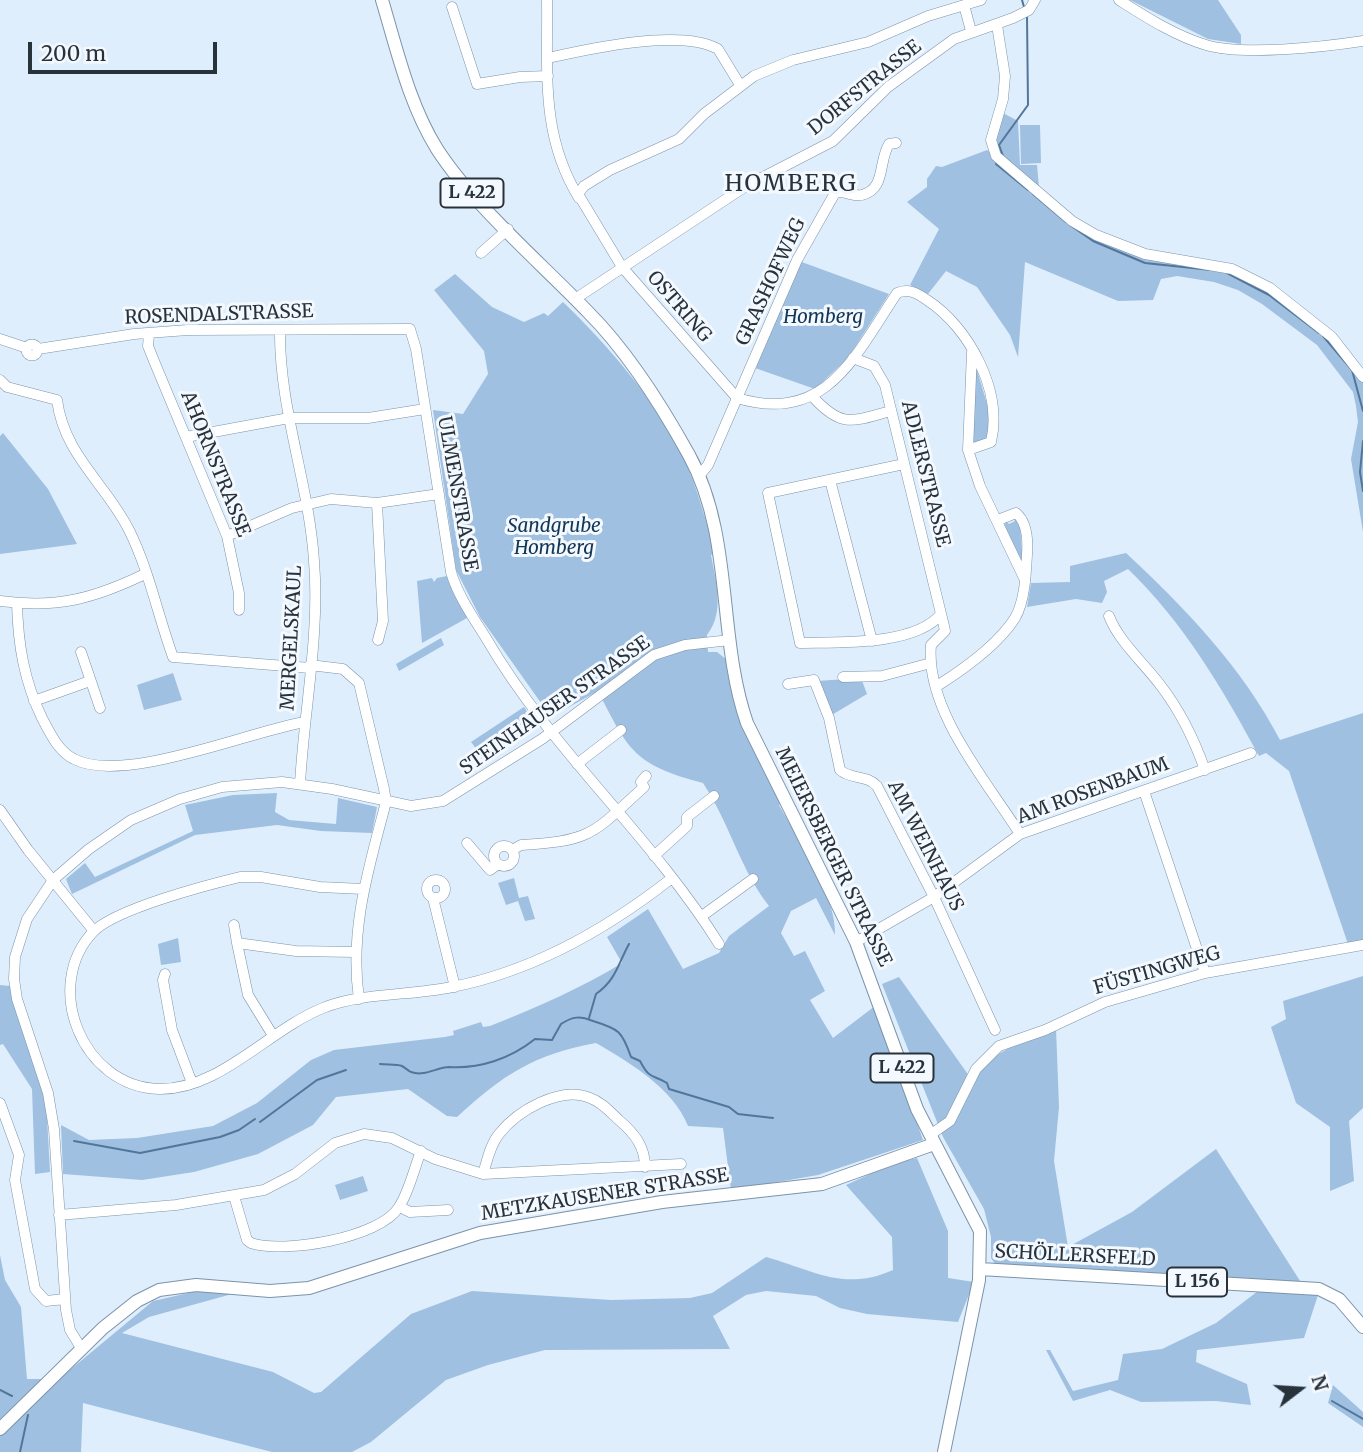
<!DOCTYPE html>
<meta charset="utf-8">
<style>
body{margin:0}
#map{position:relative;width:1363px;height:1452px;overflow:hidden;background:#dfeefd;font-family:Merriweather,serif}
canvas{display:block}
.north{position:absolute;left:1265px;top:1354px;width:70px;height:70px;-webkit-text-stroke:5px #f4f9ff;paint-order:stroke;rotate:73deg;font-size:19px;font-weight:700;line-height:28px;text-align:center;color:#28323b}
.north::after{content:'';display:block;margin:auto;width:24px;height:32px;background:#28323b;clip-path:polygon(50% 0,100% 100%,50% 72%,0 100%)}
.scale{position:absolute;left:28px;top:42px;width:189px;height:32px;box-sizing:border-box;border:4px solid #28323b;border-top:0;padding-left:9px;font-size:21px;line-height:24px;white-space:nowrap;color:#28323b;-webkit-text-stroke:5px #f4f9ff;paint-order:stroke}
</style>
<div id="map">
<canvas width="1363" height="1452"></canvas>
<div class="north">N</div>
<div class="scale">200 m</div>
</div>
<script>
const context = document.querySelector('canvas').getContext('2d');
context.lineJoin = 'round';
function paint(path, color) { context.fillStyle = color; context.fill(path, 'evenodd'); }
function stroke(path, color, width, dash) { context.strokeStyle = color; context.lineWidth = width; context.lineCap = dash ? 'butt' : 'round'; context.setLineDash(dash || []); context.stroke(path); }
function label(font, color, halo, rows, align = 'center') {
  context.font = font + ' Merriweather,serif'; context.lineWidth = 6; context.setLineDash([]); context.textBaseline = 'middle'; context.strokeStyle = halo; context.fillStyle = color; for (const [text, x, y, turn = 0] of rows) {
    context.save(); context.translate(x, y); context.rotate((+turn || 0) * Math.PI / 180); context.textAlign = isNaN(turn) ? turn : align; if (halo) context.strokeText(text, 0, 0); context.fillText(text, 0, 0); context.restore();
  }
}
paint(new Path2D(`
 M1130 0H1218L1241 35V44L1208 39Z
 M1003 113 1018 121 1020 165H1037L1039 187 1000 153 995 144Z
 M1020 125H1040L1041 163 1021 164Z
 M987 150 1096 237 1251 279 1322 329 1363 379V532L1351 459 1358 422 1356 406 1353 392 1317 345 1262 304 1238 290 1214 282 1177 276 1161 279 1153 300 1118 301 1025 262 1018 357 1010 335 977 287 946 271 928 294 910 285 939 229 907 202 927 187V179L936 166 942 167Z
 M799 261 889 294 848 358 815 389 755 368Z
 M455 274 492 307 524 322 544 313 548 316 563 302C605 342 660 405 684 458 698 490 706 521 715 554L711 555C716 582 725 612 707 635L708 652H717L727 660 743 726 782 801 779 805C798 839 837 897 835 935L816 898 791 911 781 933 794 956 805 951 825 991 810 1000 833 1038 875 1006 923 1140 818 1175 731 1190 723 1128 688 1126C673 1088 630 1063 596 1043 533 1055 504 1074 457 1117L447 1116 408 1089 336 1097 313 1125 258 1154 194 1172 142 1180 63 1174 61 1125 89 1140 137 1138 213 1126 257 1103 311 1060 334 1050 445 1037 454 1035 453 1031 481 1022 483 1027 490 1026C535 1008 580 989 622 963L607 937 648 909 683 969 719 953 729 936 769 906C740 869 729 822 703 783 635 765 629 752 598 691L551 717 480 617 456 570 433 410 463 414 488 374 484 351 434 290Z
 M974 360 988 407 989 439 976 444 970 440Z
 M3 433 48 489 77 544 0 554V436Z
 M1013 516 1020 524 1023 568 1004 527 1006 521 1009 524 1015 521Z
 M1126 553C1186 609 1242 667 1280 740L1363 713V940L1348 944 1289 771 1266 753 1259 756C1222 688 1184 623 1128 569L1104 581 1107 592 1102 603 1076 599 1027 607 1031 583 1070 582V566Z
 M447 576 467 618 422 643 417 581 432 578 434 582 437 578Z
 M441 638 444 645 399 671 396 664Z
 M173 673 182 700 144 710 137 685Z
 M861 678 867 694 830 716 817 681Z
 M524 707 535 724 484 759 471 742Z
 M277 793 275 812 289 820 336 824 338 798 377 807 372 833 321 831 277 825 195 835 72 894 66 879 85 863 95 877 193 831 185 805 233 795Z
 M514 878 519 898 528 896 535 919 525 921 518 901 506 905 498 883Z
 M178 938 181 962 161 965 158 944Z
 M1363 976V1108L1349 1121 1354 1181 1330 1191V1127L1296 1103 1271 1027 1286 1019 1283 1001Z
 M899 977 972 1080C993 1050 1022 1042 1056 1028L1059 1107 1054 1161 1068 1247 1132 1212 1216 1149 1302 1284 995 1264 991 1258V1237L984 1209 943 1137 882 984Z
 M0 985 10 986 46 1098 50 1172 35 1174 32 1089 3 1044 0 1045Z
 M917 1158 948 1231V1278L974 1282 958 1322 867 1314 840 1308 816 1296 766 1291 746 1295 713 1316 730 1349 545 1350 488 1365 446 1380 371 1442 352 1452H272L83 1403 81 1452H0V1255L5 1280 21 1307 27 1379H59L153 1301 202 1290 232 1294 149 1317 122 1333 273 1372 314 1393 321 1392 411 1314 472 1291 611 1300 690 1298 712 1293 766 1257C813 1270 844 1292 893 1270L892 1237 846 1185 892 1164Z
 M363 1176 368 1191 340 1200 335 1185Z
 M1262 1288 1319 1292 1304 1338 1197 1350 1196 1362 1247 1384 1251 1405 1216 1401 1141 1402 1110 1390 1073 1401 1046 1350H1050L1073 1391 1118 1380 1123 1354 1162 1349 1216 1323Z
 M1333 1385 1363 1412V1427L1328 1403Z`), '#9fc0e0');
stroke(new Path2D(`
 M1022 0 1024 7
 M1003 156 999 145 1028 105 1027 16
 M996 164 1028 190
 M1033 194 1066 222
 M1070 225 1093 241 1145 263 1211 270
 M1227 273 1269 295 1319 333
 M1323 336 1352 370 1363 411
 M1363 441 1360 472 1363 491
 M589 1018 596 994C616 980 618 964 629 944
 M380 1064C387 1065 396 1064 402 1066 404 1067 410 1072 411 1072 425 1077 437 1067 449 1067 479 1069 510 1059 535 1039L552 1040 561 1024C573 1016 580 1016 593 1021 619 1029 622 1031 631 1057L640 1061C650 1080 652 1074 667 1083L669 1089 729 1107 738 1114 773 1118
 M260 1122 317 1080 346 1070
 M74 1141 140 1153 220 1137 239 1130 255 1119
 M0 1390 12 1396
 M1332 1401 1363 1419
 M20 1452 28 1415`), '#51769a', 2);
const minor = new Path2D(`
 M547 0C548 71 540 135 579 198
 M1119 0C1146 17 1175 36 1206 45 1242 56 1324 47 1363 41
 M964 5 971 31
 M452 7 477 84 520 77 548 76
 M997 25 1005 76 1003 99 991 140 996 156 1072 221 1096 235 1145 254 1232 269 1270 288 1332 337 1363 377
 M548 58C588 49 681 28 718 49L740 85
 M481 253 508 229
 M575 299 746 186 833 141 888 87 954 39 1013 18 1029 10 1035 0
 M280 330C279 409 309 483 314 561 320 635 304 710 300 784
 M149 334 148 346 154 361 227 536 239 593V610
 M0 339 27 348
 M26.5 350a5.5 5.5 0 1 1 11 0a5.5 5.5 0 1 1-11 0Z
 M38 349 134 334 188 330 410 329 416 349 451 572C458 596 473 617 486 638 551 750 651 835 719 944
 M972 352 968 450 980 486 1024 578
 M853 358 874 366 885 385 944 626 945 631 931 645
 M0 380 7 387 57 400C64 455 106 484 129 530 149 570 158 616 173 657L310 668
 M813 397C842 429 853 421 891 411
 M186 437 289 418H368L425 409
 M968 450 991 442C1003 391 969 327 927 300 917 293 908 288 897 293 855 356 826 425 737 398L622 267 578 194 584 186 610 170 679 139 704 114 754 76 793 60 868 42 928 16 981 0
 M904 464 768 493 800 643C838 642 915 646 941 614
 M699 476 708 465 797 260 835 193C844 190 853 197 862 195 886 189 878 162 889 144L896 143
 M830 480 872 641
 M377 503 383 621 378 640
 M227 536 292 508 331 499 377 503 439 494
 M0 601C57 609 95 598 145 574
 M17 603C18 644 24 681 42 718 50 733 58 751 74 759 123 785 250 731 305 722
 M1109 616C1119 642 1144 663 1161 686 1181 712 1194 739 1205 770
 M931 645C925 710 987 782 1020 834
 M81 652 100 708
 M310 665 343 669 359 683 384 789 386 802C369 867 349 930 359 999
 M843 677 882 676 931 663
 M788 684 814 680 829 718 840 770C851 780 866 774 877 786L934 897 995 1030
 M937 686C964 669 998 645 1015 618 1025 601 1026 573 1027 554 1028 540 1027 522 1016 513L998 520
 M34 701 90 681
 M577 764 621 730
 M1144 791 1205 973
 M0 810 28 850 94 931
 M467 843 490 870 498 864
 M494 856a10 10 0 1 1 20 0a10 10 0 1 1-20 0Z
 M512 850 521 845C593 841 593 833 644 787L641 782 646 776
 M654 856 687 826V817L714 796
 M427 889a9 9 0 1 1 18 0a9 9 0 1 1-18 0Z
 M363 889 320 887 261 877H240C207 885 115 909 93 932 42 986 82 1087 159 1089 220 1090 268 1030 323 1008 363 992 410 996 452 987 534 971 607 929 672 878
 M433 898 455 987
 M702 916 753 879
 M234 925 237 943
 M856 942 934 897 1020 834 1251 753
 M165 974 163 980 172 1030 192 1083
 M272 1034 248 995 237 943 296 951 355 952
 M0 1103 19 1155 15 1180 35 1289 46 1301 65 1299
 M930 1135 950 1121 976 1069 999 1046 1045 1030 1105 1002 1205 973 1363 945
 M483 1174C487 1161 490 1145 499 1134 517 1111 561 1085 590 1098 602 1102 611 1113 620 1121 635 1134 645 1147 645 1167
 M234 1196 247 1240 251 1243C284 1254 380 1238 399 1207 409 1192 414 1169 421 1151
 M400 1207 410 1212 448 1210
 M59 1215 176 1205 264 1190 295 1174 335 1143 364 1134 392 1138 435 1159 483 1174 681 1164
 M81 1348 70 1330 66 1310 54 1129 48 1093 17 999 14 979 15 957 27 919 53 880 89 849 131 820 180 799 222 787 282 782 332 789 411 806 443 801 542 739 654 655 685 645 730 640`);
const major = new Path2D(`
 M382 0C397 50 409 104 437 149 473 205 541 263 588 312 626 350 663 408 689 455 734 537 717 637 747 723L856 942 917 1109 980 1231 979 1280 944 1452
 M980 1269 1319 1289 1339 1299 1363 1327
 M0 1429 103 1328 137 1301 159 1290 196 1285 270 1291 309 1288 480 1233 662 1202 822 1184 934 1144`);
stroke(minor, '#7c93a9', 11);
stroke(major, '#7c93a9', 14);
stroke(minor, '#fff', 10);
stroke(major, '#fff', 12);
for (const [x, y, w] of [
 [472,193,63],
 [902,1068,63],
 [1197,1282,60]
]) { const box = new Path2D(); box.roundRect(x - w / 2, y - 14.5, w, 29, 5); context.fillStyle = '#f4f9ff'; context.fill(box); stroke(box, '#28323b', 2); }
label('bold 18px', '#28323b', null, [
 ["L 422",472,193],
 ["L 422",902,1068],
 ["L 156",1197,1282]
]);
label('19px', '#28323b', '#f4f9ff', [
 ["DORFSTRASSE",865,88,-39],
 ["GRASHOFWEG",771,282,-65],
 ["OSTRING",679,307,49],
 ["ROSENDALSTRASSE",219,315,-2],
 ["AHORNSTRASSE",215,464,68],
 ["ADLERSTRASSE",925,474,76],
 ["ULMENSTRASSE",457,494,80],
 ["MERGELSKAUL",292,638,-87],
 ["STEINHAUSER STRASSE",555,706,-35],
 ["AM ROSENBAUM",1093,791,-20],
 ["AM WEINHAUS",925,846,63],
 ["MEIERSBERGER STRASSE",833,857,64],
 ["FÜSTINGWEG",1157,971,-16],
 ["METZKAUSENER STRASSE",605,1195,-9],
 ["SCHÖLLERSFELD",1075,1256,3]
]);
label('italic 19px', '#113656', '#f4f9ff', [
 ["Homberg",823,318],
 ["Sandgrube",554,527],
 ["Homberg",554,549]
]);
context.letterSpacing = '2px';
label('23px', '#28323b', '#f4f9ff', [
 ["HOMBERG",791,184]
]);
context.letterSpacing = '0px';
</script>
